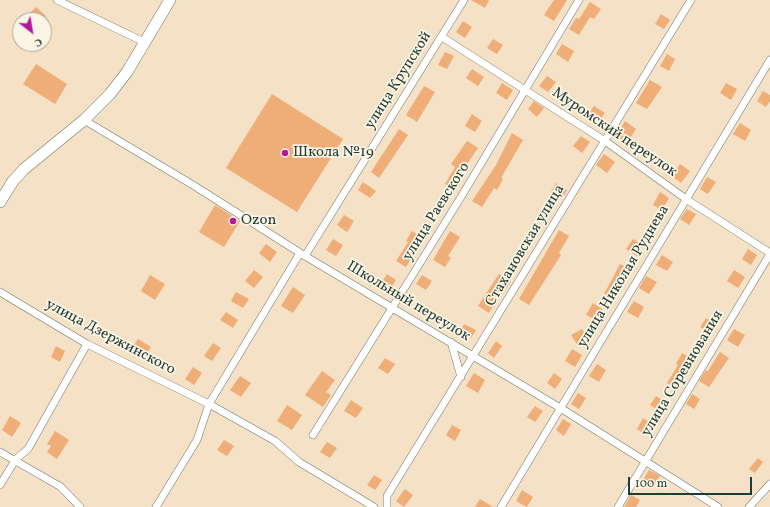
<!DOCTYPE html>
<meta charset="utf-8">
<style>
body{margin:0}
#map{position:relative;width:770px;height:507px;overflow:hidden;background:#f5e1c6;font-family:Vollkorn,serif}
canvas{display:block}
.north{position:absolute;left:12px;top:12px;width:40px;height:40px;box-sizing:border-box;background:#fcf5e5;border:1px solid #a4ab9e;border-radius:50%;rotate:149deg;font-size:11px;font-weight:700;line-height:16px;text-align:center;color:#1f3d34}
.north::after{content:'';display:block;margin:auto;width:14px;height:18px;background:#b5179e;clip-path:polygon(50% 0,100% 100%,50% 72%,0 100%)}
.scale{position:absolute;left:628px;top:477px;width:124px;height:18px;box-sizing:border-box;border:2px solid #1f3d34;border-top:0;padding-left:5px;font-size:12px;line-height:14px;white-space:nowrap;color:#1f3d34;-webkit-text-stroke:3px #fcf5e5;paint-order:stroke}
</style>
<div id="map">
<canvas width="770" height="507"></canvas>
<div class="north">С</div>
<div class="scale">100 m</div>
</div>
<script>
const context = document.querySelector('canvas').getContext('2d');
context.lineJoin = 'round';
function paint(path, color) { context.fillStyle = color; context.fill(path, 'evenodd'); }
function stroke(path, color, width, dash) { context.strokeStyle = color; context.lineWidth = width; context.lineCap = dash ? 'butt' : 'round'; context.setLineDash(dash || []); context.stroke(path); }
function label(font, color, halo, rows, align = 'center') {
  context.font = font + ' Vollkorn,serif'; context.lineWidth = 3.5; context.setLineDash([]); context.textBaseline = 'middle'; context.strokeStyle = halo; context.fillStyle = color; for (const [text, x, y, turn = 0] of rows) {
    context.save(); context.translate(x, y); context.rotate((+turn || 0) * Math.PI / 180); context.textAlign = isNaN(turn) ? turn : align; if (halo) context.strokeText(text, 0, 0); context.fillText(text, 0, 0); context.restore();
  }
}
paint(new Path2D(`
 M471 0H489L485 8Z
 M554 0H567L554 21 544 15Z
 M590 2 601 9 594 19 590 17 579 35 569 29 576 18 579 19Z
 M36 7 46 16 42 20H33L28 15Z
 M661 14 670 20 664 29 655 24Z
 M463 21 472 27 465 38 456 32Z
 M493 39 503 45 497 54 487 48Z
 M562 44 574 51 568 62 556 54Z
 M445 52 454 56 447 69 438 65Z
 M667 54 675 59 669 71 660 66Z
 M36 64 67 84 55 104 23 84Z
 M472 69 484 77 478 86 466 78Z
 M547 76 556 82 548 92 539 86Z
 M650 80 662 87 647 109 636 103Z
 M502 83 513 90 507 100 496 93Z
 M726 83 737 89 731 100 720 93Z
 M424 86 435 92 417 122 406 115Z
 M763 91 770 95V101L766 107 757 101Z
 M272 94 343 139 297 212 226 168Z
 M534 101 544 108 537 117 528 109Z
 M594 106 605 113 598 123 587 116Z
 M472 114 482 121 475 132 465 126Z
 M625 121 636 129 627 143 616 136Z
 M740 123 751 130 745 141 733 134Z
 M399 129 408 135 379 178 371 172Z
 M512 133 523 140 501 178 503 179 497 190 494 188 482 207 472 201 496 165Z
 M581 136 590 142 582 153 573 146Z
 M467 141 478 148 458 177 461 179 455 190 445 184 455 167 451 164Z
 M604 154 615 162 607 173 596 165Z
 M680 164 690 171 681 183 672 176Z
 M707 177 716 182 708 194 700 189Z
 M363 182 376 191 370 198 358 190Z
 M556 183 567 190 562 199 551 192Z
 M660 192 669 198 662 210 653 205Z
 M215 205 240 221 224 247 199 232Z
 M687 209 696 214 689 225 680 219Z
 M344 215 354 221 347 232 337 225Z
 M559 230 569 236 559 253 561 255 529 305 519 299Z
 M412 231 423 238 406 267 396 261 408 242 406 241Z
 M450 231 460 237 448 256 451 258 445 267 433 260Z
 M333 239 343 245 336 256 326 250Z
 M633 239 643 245 637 256 626 249Z
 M266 244 277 252 270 262 259 253Z
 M748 249 757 255 751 265 742 259Z
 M662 255 673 262 667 271 656 265Z
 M620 264 631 270 614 300 604 294Z
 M254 270 263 277 254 288 245 281Z
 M734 270 745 277 738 288 727 281Z
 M387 274 396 280 389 291 380 285Z
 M499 274 511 281 504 292 502 291 489 313 478 306Z
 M150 275 165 284 155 300 141 291Z
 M422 275 432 281 426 290 416 284Z
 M646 276 657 282 649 294 639 288Z
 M293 287 305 295 293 313 281 306Z
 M236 292 249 299 243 308 231 301Z
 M634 301 644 307 638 318 627 312Z
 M593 303 602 309 596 320 586 315Z
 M226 312 238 320 233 328 220 320Z
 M706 318 716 324 710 333 700 327Z
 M464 324 476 330 471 338 460 332Z
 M582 329 588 339 578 346 571 335Z
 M734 329 745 335 738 347 727 340Z
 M138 339 151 347 143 359 130 351Z
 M496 341 502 346 494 358 488 353Z
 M213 343 221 348 212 361 204 356Z
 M56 346 65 351 60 362 51 357Z
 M572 349 582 355 575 367 565 361Z
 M720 352 729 358 709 387 699 381 706 370 708 371Z
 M682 353 693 359 676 388 667 383 678 365 676 364Z
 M385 358 395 364 388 374 378 368Z
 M597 364 606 370 599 382 589 376Z
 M193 367 202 373 194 385 185 379Z
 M322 371 335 380 326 392 331 395 323 407 305 395Z
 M474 373 485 380 478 393 466 386Z
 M554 373 562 379 555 389 547 383Z
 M240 376 251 383 241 397 230 390Z
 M578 393 586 398 579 409 571 404Z
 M692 394 700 399 694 409 686 404Z
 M656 396 666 402 660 412 650 405Z
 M351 400 363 408 356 418 344 411Z
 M287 405 302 415 292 430 277 421Z
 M535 406 543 411 535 422 527 417Z
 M10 416 21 423 12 437 2 430Z
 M643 418 653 424 646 435 637 429Z
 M563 419 571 424 564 436 556 430Z
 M452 425 461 430 455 441 446 435Z
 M55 431 69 440 57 459 47 452 51 446 47 444Z
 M224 440 234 446 227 456 217 450Z
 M327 442 337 448 330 458 320 452Z
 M758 458 763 462 755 473 749 469Z
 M649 470 660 476 653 486 643 480Z
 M374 475 382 480 375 490 367 485Z
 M405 489 413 495 404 507 396 501Z
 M522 490 533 497 527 507 516 501Z
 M631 495 640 500 636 507H624Z
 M480 499 493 507H475Z`), '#efad77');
const street = new Path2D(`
 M57 0 144 42
 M442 37 605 141 686 199 770 253
 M84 120 193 185 305 256 562 409 718 507
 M300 253 209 404 275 441 299 462 374 507
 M305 256 464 0
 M0 292 87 344 209 404 197 440 156 507
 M451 342 461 377
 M313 435 461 197 579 0
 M0 452 61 487 80 507
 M0 485 16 459 28 449 87 344
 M387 507V496L691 0
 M501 507 770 60
 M618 507 770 254
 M749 507 770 484`);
const secondary = new Path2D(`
 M0 202 13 181 24 169 84 120 110 94 127 72 170 0`);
stroke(street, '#6a7667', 8);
stroke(secondary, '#6a7667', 12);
stroke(street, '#fff', 7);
stroke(secondary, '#fff', 11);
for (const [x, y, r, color] of [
 [285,153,4,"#b5179e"],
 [233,221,4,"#b5179e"]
]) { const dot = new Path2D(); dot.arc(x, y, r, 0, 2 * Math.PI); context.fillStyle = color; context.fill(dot); stroke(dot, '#fcf5e5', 1.5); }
label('15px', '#1f3d34', '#fcf5e5', [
 ["улица Крупской",399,81,-58],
 ["Муромский переулок",614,133,34],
 ["улица Раевского",437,212,-58],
 ["Стахановская улица",526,246,-59],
 ["улица Николая Руднева",624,277,-59],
 ["Школьный переулок",408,302,31],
 ["улица Дзержинского",110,338,28],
 ["улица Соревнования",683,374,-59]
]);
label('15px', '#1f3d34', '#fcf5e5', [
 ["Школа №19",293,153],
 ["Ozon",241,221]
], 'left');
</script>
